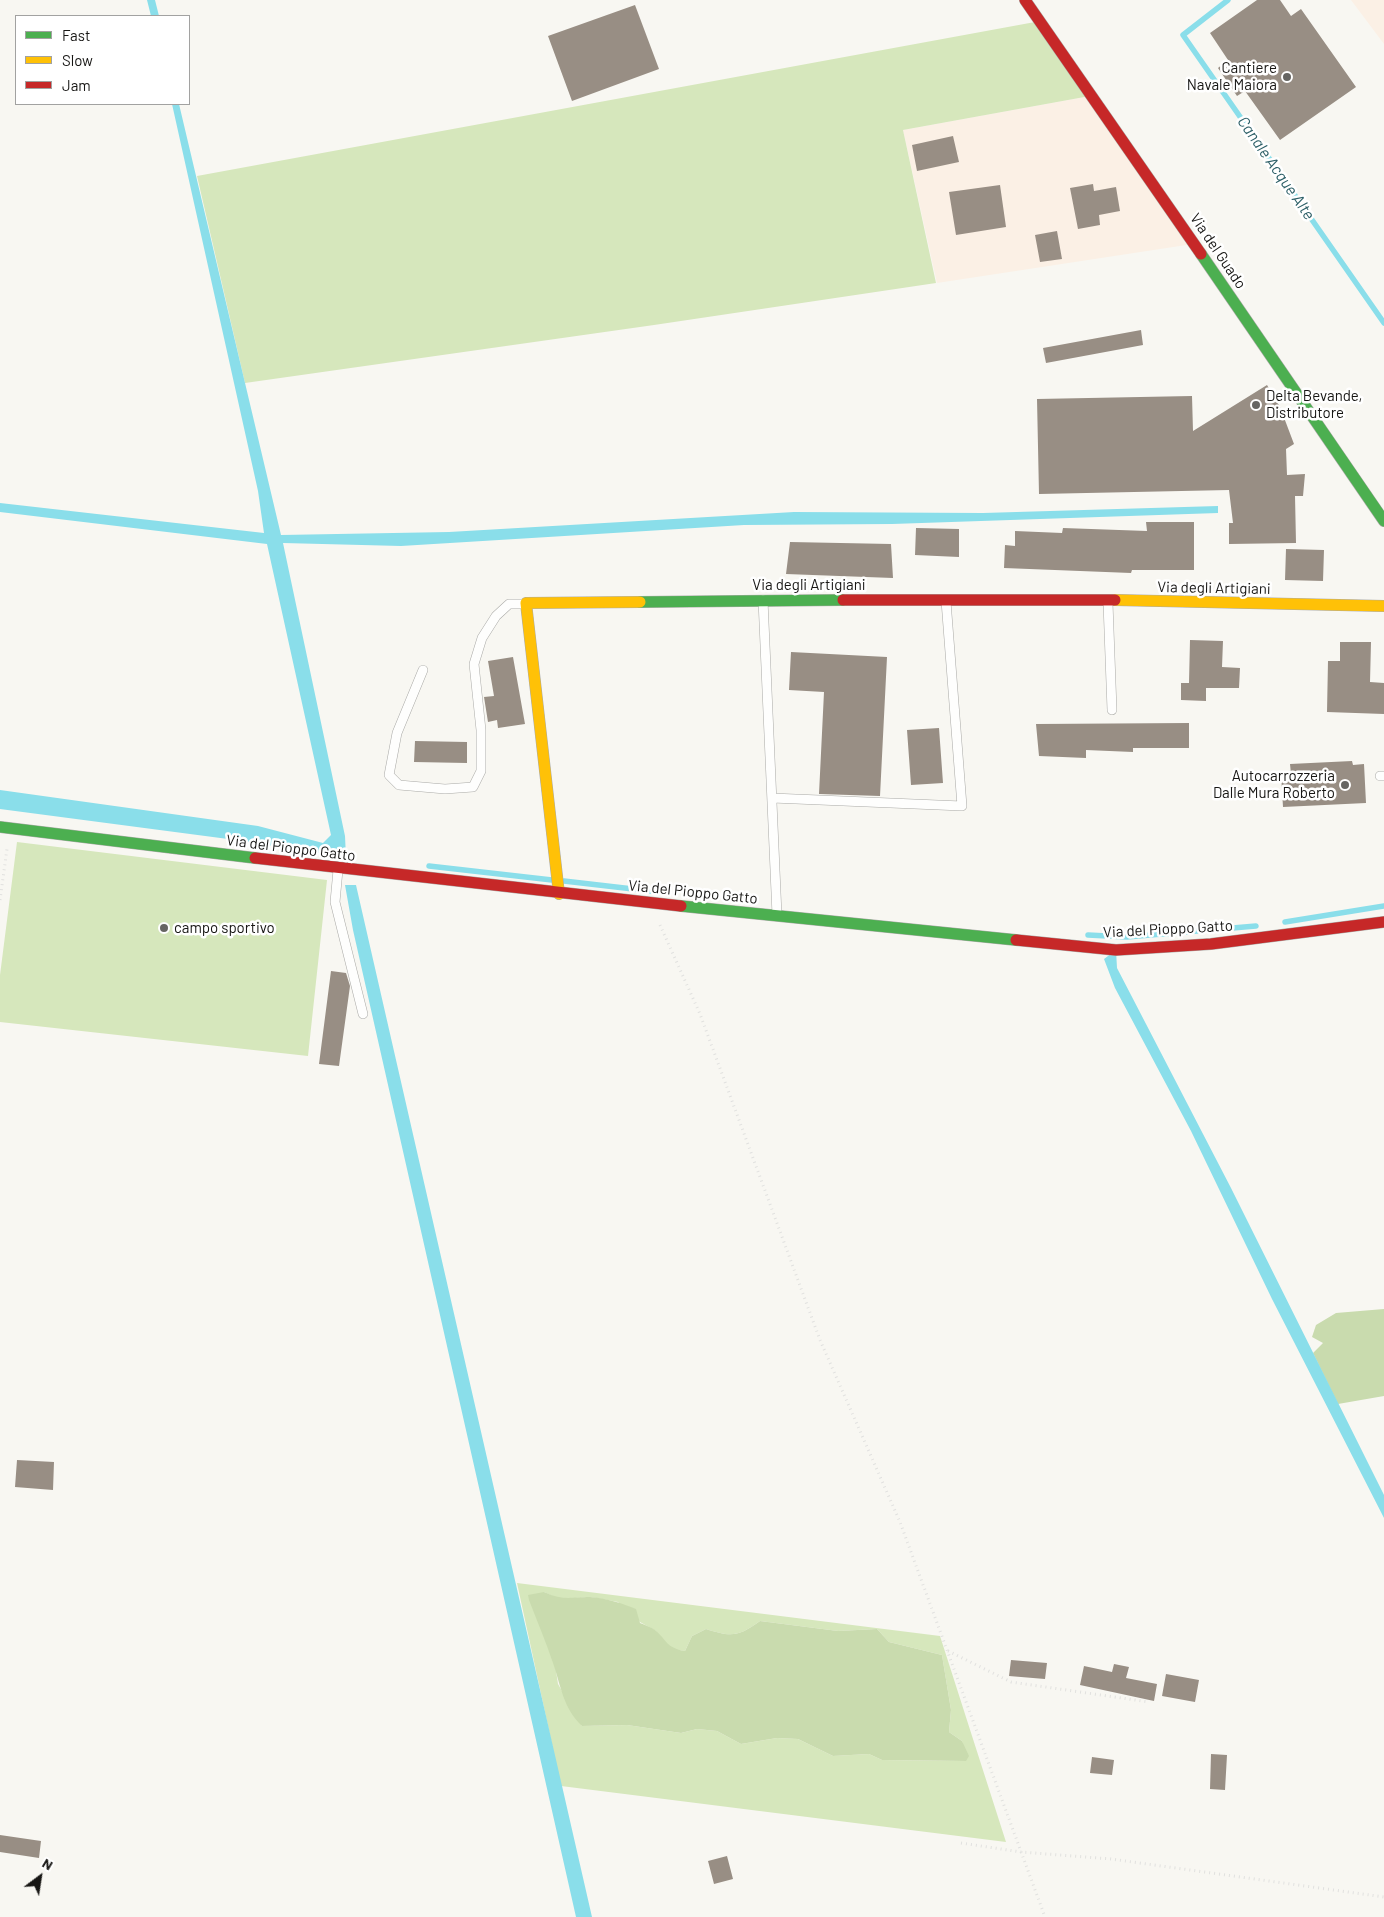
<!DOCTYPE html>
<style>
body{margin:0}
#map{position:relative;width:1384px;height:1917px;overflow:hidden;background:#f8f7f2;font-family:Barlow,sans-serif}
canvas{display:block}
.legend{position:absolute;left:15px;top:15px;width:175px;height:90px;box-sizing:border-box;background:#fff;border:1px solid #a2a2a1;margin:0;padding:6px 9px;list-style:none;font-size:15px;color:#171614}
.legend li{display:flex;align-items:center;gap:10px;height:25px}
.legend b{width:25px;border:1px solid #a2a2a1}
.north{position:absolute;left:15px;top:1852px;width:50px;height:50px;-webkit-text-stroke:4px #fff;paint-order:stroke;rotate:31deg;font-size:14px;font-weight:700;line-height:20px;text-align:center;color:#171614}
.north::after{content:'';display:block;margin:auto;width:18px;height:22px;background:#171614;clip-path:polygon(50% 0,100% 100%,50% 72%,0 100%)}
</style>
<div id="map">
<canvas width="1384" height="1917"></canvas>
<ul class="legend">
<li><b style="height:6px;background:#4caf50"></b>Fast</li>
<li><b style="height:6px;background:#ffc107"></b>Slow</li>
<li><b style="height:6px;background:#c62828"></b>Jam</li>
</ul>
<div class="north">N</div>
</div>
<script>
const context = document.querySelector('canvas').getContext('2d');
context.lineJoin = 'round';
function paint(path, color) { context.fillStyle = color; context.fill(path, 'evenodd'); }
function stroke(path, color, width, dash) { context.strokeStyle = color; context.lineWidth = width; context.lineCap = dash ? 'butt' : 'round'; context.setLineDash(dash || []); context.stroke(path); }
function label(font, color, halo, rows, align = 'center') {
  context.font = font + ' Barlow,sans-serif'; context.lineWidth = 5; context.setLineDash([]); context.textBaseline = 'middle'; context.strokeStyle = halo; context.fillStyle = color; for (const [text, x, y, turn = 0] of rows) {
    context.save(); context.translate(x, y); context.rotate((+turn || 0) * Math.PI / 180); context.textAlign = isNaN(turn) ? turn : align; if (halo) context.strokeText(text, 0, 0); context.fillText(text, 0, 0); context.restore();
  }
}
paint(new Path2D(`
 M1351 0H1384V44Z
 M1090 96 1193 244 937 283 903 130Z`), '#fbf0e5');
paint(new Path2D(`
 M1035 22 1090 96 903 130 936 283 654 325 245 383 197 176Z
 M17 842 327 880 308 1056 0 1022V975Z
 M517 1583 940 1636 1006 1842 561 1786ZM544 1592 559 1599 591 1597 618 1602 640 1622 656 1631 664 1642 675 1650 685 1651 692 1636 706 1629C731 1637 738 1637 760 1621L838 1631 877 1629 889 1642 942 1655 951 1710 949 1732 962 1741 966 1761 882 1760 869 1754 833 1756 798 1739 777 1738 741 1744 717 1731 697 1729 681 1733 627 1725 582 1726 558 1684Z`), '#d6e7bc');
paint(new Path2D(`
 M1384 1309V1396L1338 1404 1313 1353 1323 1343 1312 1337 1316 1325 1336 1313Z
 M544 1592C564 1601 570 1597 590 1597 606 1598 621 1603 636 1609L640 1623C645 1625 651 1627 655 1630 667 1640 666 1648 685 1651L692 1636 706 1629C731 1637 738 1637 760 1621L838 1631 877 1629 889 1642 942 1655 951 1710 949 1732 962 1741 969 1756 966 1761 882 1760 869 1754 833 1756 798 1739 777 1738 741 1744 717 1731 697 1729 681 1733 627 1725 582 1726C563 1708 561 1686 553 1663 546 1642 537 1621 529 1600L528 1595Z`), '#c9dbae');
paint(new Path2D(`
 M147 0H155L159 16H151Z
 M172 104H179L281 535 449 532 794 512 983 513 1218 506V513L892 524 744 525 401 546 283 543 345 836 346 857 228 839 0 809V790L258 826 323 843 331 835 267 544 0 512V503L264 533 258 491Z
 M345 885H356L592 1917H576L353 930Z
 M1116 950 1117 968 1231 1188 1384 1495V1518L1272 1299 1191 1131 1115 988 1104 959Z`), '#8adeea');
stroke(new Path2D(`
 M1228 0 1183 35 1384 323
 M429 866 552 880
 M564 881 659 892
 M1285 922 1384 906
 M1088 935 1127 937 1256 926`), '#8adeea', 5.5);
paint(new Path2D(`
 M1257 0H1280L1291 16 1301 9 1356 87 1280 140 1245 91 1237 96 1218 68 1228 60 1210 33Z
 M635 5 659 69 572 101 548 36Z
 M953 136 959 162 917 171 912 145Z
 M1093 184 1094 191 1116 187 1120 211 1099 215 1100 225 1078 229 1070 188Z
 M1000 185 1006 227 956 235 949 192Z
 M1057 231 1062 259 1040 262 1035 235Z
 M1141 330 1143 345 1046 363 1043 348Z
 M1267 385 1280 407 1294 444 1286 449 1287 475 1305 474 1303 496H1295L1296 543 1229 544V523H1233L1229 490 1039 494 1037 399 1192 396 1193 431Z
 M1146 522H1194V570H1132L1131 573 1004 568 1005 545 1015 546V531L1062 533 1063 528 1147 531Z
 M916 528 959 529V557L915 555Z
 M790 542 891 544 893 578 786 574Z
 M1286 549 1324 550 1323 581 1285 580Z
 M1190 640 1223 641 1222 667 1240 668 1239 688H1206V701L1181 700V683H1189Z
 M1340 642H1371L1370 682 1384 683V714L1327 712 1328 661H1340Z
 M791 652 887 657 880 796 819 794 824 692 789 690Z
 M513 657 525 724 498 728 497 720 488 722 484 697 494 696 488 661Z
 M1189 723V748H1133V752L1086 750V758L1039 756 1036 724Z
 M939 728 943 783 911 785 907 730Z
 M415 741 467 742V763L414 762Z
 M1352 761 1353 765 1364 764 1366 803 1283 807 1281 774H1291L1290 764Z
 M331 971 346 973 350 986 339 1066 319 1064Z
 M17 1460 54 1462 53 1490 15 1487Z
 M1011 1660 1047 1663 1045 1679 1009 1676Z
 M1114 1664 1129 1667 1126 1678 1157 1684 1154 1701 1080 1685 1084 1666 1112 1672Z
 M1166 1674 1199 1680 1195 1702 1162 1696Z
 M1211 1754 1227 1755 1225 1790 1210 1789Z
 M1092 1757 1114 1760 1112 1775 1090 1773Z
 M0 1835 41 1841 39 1858 0 1852Z
 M727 1856 733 1879 714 1884 708 1861Z`), '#988e84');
const lane = new Path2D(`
 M763 600 777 915
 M1108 603 1112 710
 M423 670 397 733 389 775 399 785 445 789 473 787 481 771V730L474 664 482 638 496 616 509 604H524
 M1380 776H1384
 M772 798 962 806 946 601
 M338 870 335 902 363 1014`);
const fast = new Path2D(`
 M1201 254 1384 521
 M640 602 843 600
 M0 827 255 858
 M681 906 1016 940`);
const slow = new Path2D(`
 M1115 600 1384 606
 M559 894 526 603 640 602`);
const jam = new Path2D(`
 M1025 0 1201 254
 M843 600H1115
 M255 858 681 906
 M1016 940 1116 950 1211 944 1384 922`);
stroke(lane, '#aaaaa7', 10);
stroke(fast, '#aaaaa7', 12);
stroke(slow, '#aaaaa7', 12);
stroke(jam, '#aaaaa7', 12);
stroke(new Path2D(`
 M0 900 7 849
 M660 925 700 1014 820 1340 900 1522 1045 1917
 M948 1651 1011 1682 1149 1702
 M961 1843 1021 1852 1111 1859 1384 1897`), '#e1e1df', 3, [1, 4]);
stroke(lane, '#fefefd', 9);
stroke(fast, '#4caf50', 11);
stroke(slow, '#ffc107', 11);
stroke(jam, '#c62828', 11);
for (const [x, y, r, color] of [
 [1287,77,5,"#666562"],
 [1256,405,5,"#666562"],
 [1345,785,5,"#666562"],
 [164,928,5,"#666562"]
]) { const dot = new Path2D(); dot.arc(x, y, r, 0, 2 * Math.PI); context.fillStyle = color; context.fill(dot); stroke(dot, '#fff', 2); }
label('15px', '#171614', '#fff', [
 ["Cantiere",1277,68],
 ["Navale Maiora",1277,85],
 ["Delta Bevande,",1266,396,"left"],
 ["Distributore",1266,413,"left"],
 ["Autocarrozzeria",1335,776],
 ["Dalle Mura Roberto",1335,793],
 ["campo sportivo",174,928,"left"]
], 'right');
label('15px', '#171614', '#fff', [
 ["Via del Guado",1218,251,56],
 ["Via degli Artigiani",809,585],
 ["Via degli Artigiani",1214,588,1],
 ["Via del Pioppo Gatto",291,848,7],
 ["Via del Pioppo Gatto",693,892,6],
 ["Via del Pioppo Gatto",1168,929,-3]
]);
label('italic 16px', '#2c5f67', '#fff', [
 ["Canale Acque Alte",1276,168,55]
]);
</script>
